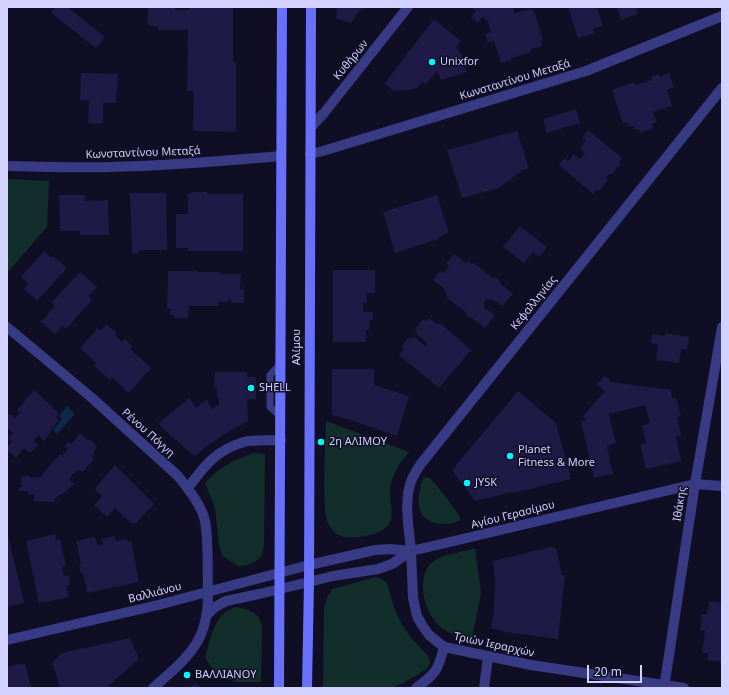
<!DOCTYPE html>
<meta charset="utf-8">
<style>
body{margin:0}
#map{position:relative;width:729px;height:695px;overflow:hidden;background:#100e24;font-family:"Noto Sans",sans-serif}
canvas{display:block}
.frame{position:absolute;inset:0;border:8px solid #d2d1ff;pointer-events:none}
.scale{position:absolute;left:587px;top:665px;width:55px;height:18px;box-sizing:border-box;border:2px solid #d2d1ff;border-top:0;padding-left:5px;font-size:12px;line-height:14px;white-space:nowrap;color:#d2d1ff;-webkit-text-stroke:3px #100e24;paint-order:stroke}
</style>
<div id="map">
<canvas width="729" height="695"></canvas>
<div class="frame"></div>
<div class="scale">20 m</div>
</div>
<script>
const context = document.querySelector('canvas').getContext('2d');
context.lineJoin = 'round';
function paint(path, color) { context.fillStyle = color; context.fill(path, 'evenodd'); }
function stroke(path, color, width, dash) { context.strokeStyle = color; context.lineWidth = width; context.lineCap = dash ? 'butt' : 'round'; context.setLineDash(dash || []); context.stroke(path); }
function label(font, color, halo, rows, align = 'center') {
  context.font = font + ' "Noto Sans",sans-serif'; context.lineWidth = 3; context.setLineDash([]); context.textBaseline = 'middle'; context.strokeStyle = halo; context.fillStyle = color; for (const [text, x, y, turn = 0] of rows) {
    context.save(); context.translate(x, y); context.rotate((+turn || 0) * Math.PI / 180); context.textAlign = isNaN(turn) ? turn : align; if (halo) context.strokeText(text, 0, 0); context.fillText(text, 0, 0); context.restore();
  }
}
paint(new Path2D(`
 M7 179 49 181 47 227 7 273Z
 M326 421 409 452C399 463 389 479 390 495 390 502 393 513 391 520 386 532 375 534 364 536 350 539 336 539 329 525 321 512 326 440 326 421Z
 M254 453 265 454 264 545C263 548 263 552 262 555 257 563 246 566 238 566L223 556 219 545 215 508 205 483C219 467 234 460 254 453Z
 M426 477 430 478 446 497 460 517 459 521C444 527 422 525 419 506 417 497 421 486 423 478Z
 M475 548 481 593 472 639C462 637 451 635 443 629 425 616 413 576 434 561 444 554 464 552 475 548Z
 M376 577 382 579 387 583 394 607 401 623 411 638 429 657 430 664 425 670 405 682 392 688H323L324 609 327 598 332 589Z
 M236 607C250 610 258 611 262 626L261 682H237L216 675 205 657C210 642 213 620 227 611 230 609 233 608 236 607Z`), '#112e2b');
paint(new Path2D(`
 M67 406 75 414 57 434 53 430 62 419 59 416Z`), '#0c284a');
paint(new Path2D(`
 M56 7H67L105 37 96 48 51 13Z
 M148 7H175V10H189V7H233V62H236V132L193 131 194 91H187L188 30H158V27L149 25 147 23Z
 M337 7H366L364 9 362 8 351 23 336 18Z
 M471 7H513L515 13 531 9 532 11H534L543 40 541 41 542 46 530 49 531 52 511 58 512 60 501 63 494 41 488 43 485 34 491 32 488 21 483 17 478 23 471 17 476 11Z
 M568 7H597L603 26 593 29 595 33 578 38Z
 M617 7H641L636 9 637 14 621 20Z
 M434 19 461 41 456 48 461 53 467 72 441 80 437 71 425 85 422 82 417 88 409 90 394 91 384 84Z
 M81 73 118 74 116 103H103V124L88 123 89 100H80Z
 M669 73 674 87 667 90 672 106 653 112 657 122 652 124 653 128 640 133 639 129 635 130 633 126 629 127 627 122 623 123 612 90 634 82 635 85 652 80 651 77 658 74 660 77Z
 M576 109 580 123 547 133 543 119Z
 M588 130 622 158 619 163 620 164 611 175 609 174 606 178 608 180 599 191 597 189 593 194 559 165 565 158 569 161 574 154 580 159 585 153 580 148 586 140 582 138Z
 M517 131 529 168 522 170 499 188 462 198 447 150Z
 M191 192H207V194H243V251H188V248H176V214H188V194H191Z
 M130 193H166L167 250H139V253L132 254Z
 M59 195H85V201L108 200 109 235H80V231H60Z
 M437 195 449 233 438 237 439 239 395 253 383 212Z
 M520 226 547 247 539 257 533 252 524 263 503 247Z
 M44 251 52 258 53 256 67 268 37 301 24 289 28 284 21 277Z
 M454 254 466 263 468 261 471 264 474 263 494 279 495 277 501 282 500 283 513 294 502 306 492 299 489 300 487 299 484 302 485 308 495 315 485 328 472 318 471 319 466 315 467 313 447 298V294L444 291 445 289 433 280 440 271 443 273 449 266 446 264Z
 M333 270H375V293H367V303H363V312H373V320H370L369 330H366V342H333Z
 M168 271H198V272H220V274H241L240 289H244V303H231V300H228L227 302H218V306H189L188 318H174V315H170L171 309H167Z
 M80 272 97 287 89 296 92 300 66 329 62 326 55 334 41 322 55 306 52 302Z
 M429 318 438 325 440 323 471 350 439 388 399 355 404 349 401 347 409 337 411 339 413 336 425 346 427 343 415 333 417 331 415 329 423 319 426 321Z
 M106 324 117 333 115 335 122 342 125 339 132 346 130 349 151 368 129 393 112 377 110 380 94 366 96 363 80 348 98 328 100 331Z
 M665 333 689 337 687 350 681 349 679 363 656 360 658 344 651 343 652 334 665 336Z
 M332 369H374V385L409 396 397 436 351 420 332 415Z
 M215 372H247V377H256V399H247L248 421 223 435 194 456 158 424 189 398 196 408 207 399 212 409 219 404V398H217V387L214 388Z
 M605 376 611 382 671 390 672 398H676L681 416 677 417 681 436H676L681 461 646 469 640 445 646 443 642 426 650 423 645 405 609 414 616 443 607 446 613 474 594 478 581 421 586 420 583 416 605 391 597 384Z
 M34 390 59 413 56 417 59 420 50 431 51 432 44 441 38 435 33 441 38 445 30 453 24 448 16 458 7 450V448L12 442 8 438 13 433 7 427V417L10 414 15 418 20 413 17 410Z
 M518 391 556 423 571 479 513 493V492L475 501 452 470Z
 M80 433 88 441 91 439 97 447 93 453 95 454 92 457 94 459 83 472 79 470 74 473 69 479 74 484 65 492 55 498V502L34 501V494L28 495V491H19V487H22L21 476H30V478L40 477 60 454 62 456 68 449 65 446 69 442 71 444Z
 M115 465 154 504 135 524 133 523 132 524 115 508 107 517 94 505 102 496 95 490 96 489 95 488Z
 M7 531 24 603 7 607Z
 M55 534 56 540 60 539 66 566 62 567 64 576 68 575 70 585 66 586 69 597 39 603 26 541Z
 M115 536 116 541 127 539 128 542 131 541 139 582 87 593 83 573 81 574 79 564H81L76 541 95 537 97 545 103 544 102 539Z
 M551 547 556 548 562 575H565L558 639 505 632 491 628 494 611 495 579 493 561Z
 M709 601 722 603V662L707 660 708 653H702L705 631 700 630 702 614H707Z
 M130 638 139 659 106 688H60L54 667 51 664 62 653Z
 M25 663 31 688H7V667Z
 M196 684 201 688H188Z`), '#1f1945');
stroke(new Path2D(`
 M281 363 270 375V407L281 417`), '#383b84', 7);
stroke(new Path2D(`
 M188 488C204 466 216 450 244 442 254 439 270 441 281 440`), '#383b84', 10);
stroke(new Path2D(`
 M311 127 324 113 408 7
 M310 154 323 151 586 71 722 16
 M7 166C41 167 76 168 110 167 167 166 224 161 281 156
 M7 327 92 398 178 476C188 489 201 504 205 521 209 543 207 570 208 592
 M411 551C409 528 403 500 412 479 414 474 418 469 420 465L722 88
 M309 565 375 550 390 549 411 551 437 545 695 484 722 486
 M309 582 333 576 378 569 392 564 411 551 413 598 417 616 422 625 429 635 444 647 531 665 684 688
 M416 688C436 674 438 670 444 647
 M484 688 488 657
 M664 688 695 484 722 327`), '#383b84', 10);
stroke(new Path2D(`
 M206 616 215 607 226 601 259 594 309 582
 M7 640 158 605 309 565
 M153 688C188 657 209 642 208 592`), '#383b84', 10);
stroke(new Path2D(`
 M279 688 282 7
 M307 688 309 582 311 7`), '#6871ff', 10);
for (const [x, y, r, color] of [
 [432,62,4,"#00f8fc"],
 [251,388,4,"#00f8fc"],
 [321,442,4,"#00f8fc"],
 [510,456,4,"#00f8fc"],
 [467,483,4,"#00f8fc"],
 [187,675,4,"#00f8fc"]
]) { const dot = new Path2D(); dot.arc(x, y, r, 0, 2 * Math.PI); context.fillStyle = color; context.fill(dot); stroke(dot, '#100e24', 1.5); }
label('11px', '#d2d1ff', '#100e24', [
 ["Κυθήρων",351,60,-51],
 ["Κωνσταντίνου Μεταξά",515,80,-17],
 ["Κωνσταντίνου Μεταξά",143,153,-2],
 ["Κεφαλληνίας",534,303,-51],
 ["Αλίμου",297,347,-90],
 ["Ρένου Πόγγη",148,433,42],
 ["Ιθάκης",680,504,-81],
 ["Αγίου Γερασίμου",513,515,-14],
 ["Βαλλιάνου",155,593,-14],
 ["Τριών Ιεραρχών",494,645,12]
]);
label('11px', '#d2d1ff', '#100e24', [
 ["Unixfor",440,62],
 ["SHELL",259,388],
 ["2η ΑΛΙΜΟΥ",329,442],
 ["Planet",518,450],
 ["Fitness & More",518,463],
 ["JYSK",475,483],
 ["ΒΑΛΛΙΑΝΟΥ",195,675]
], 'left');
</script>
